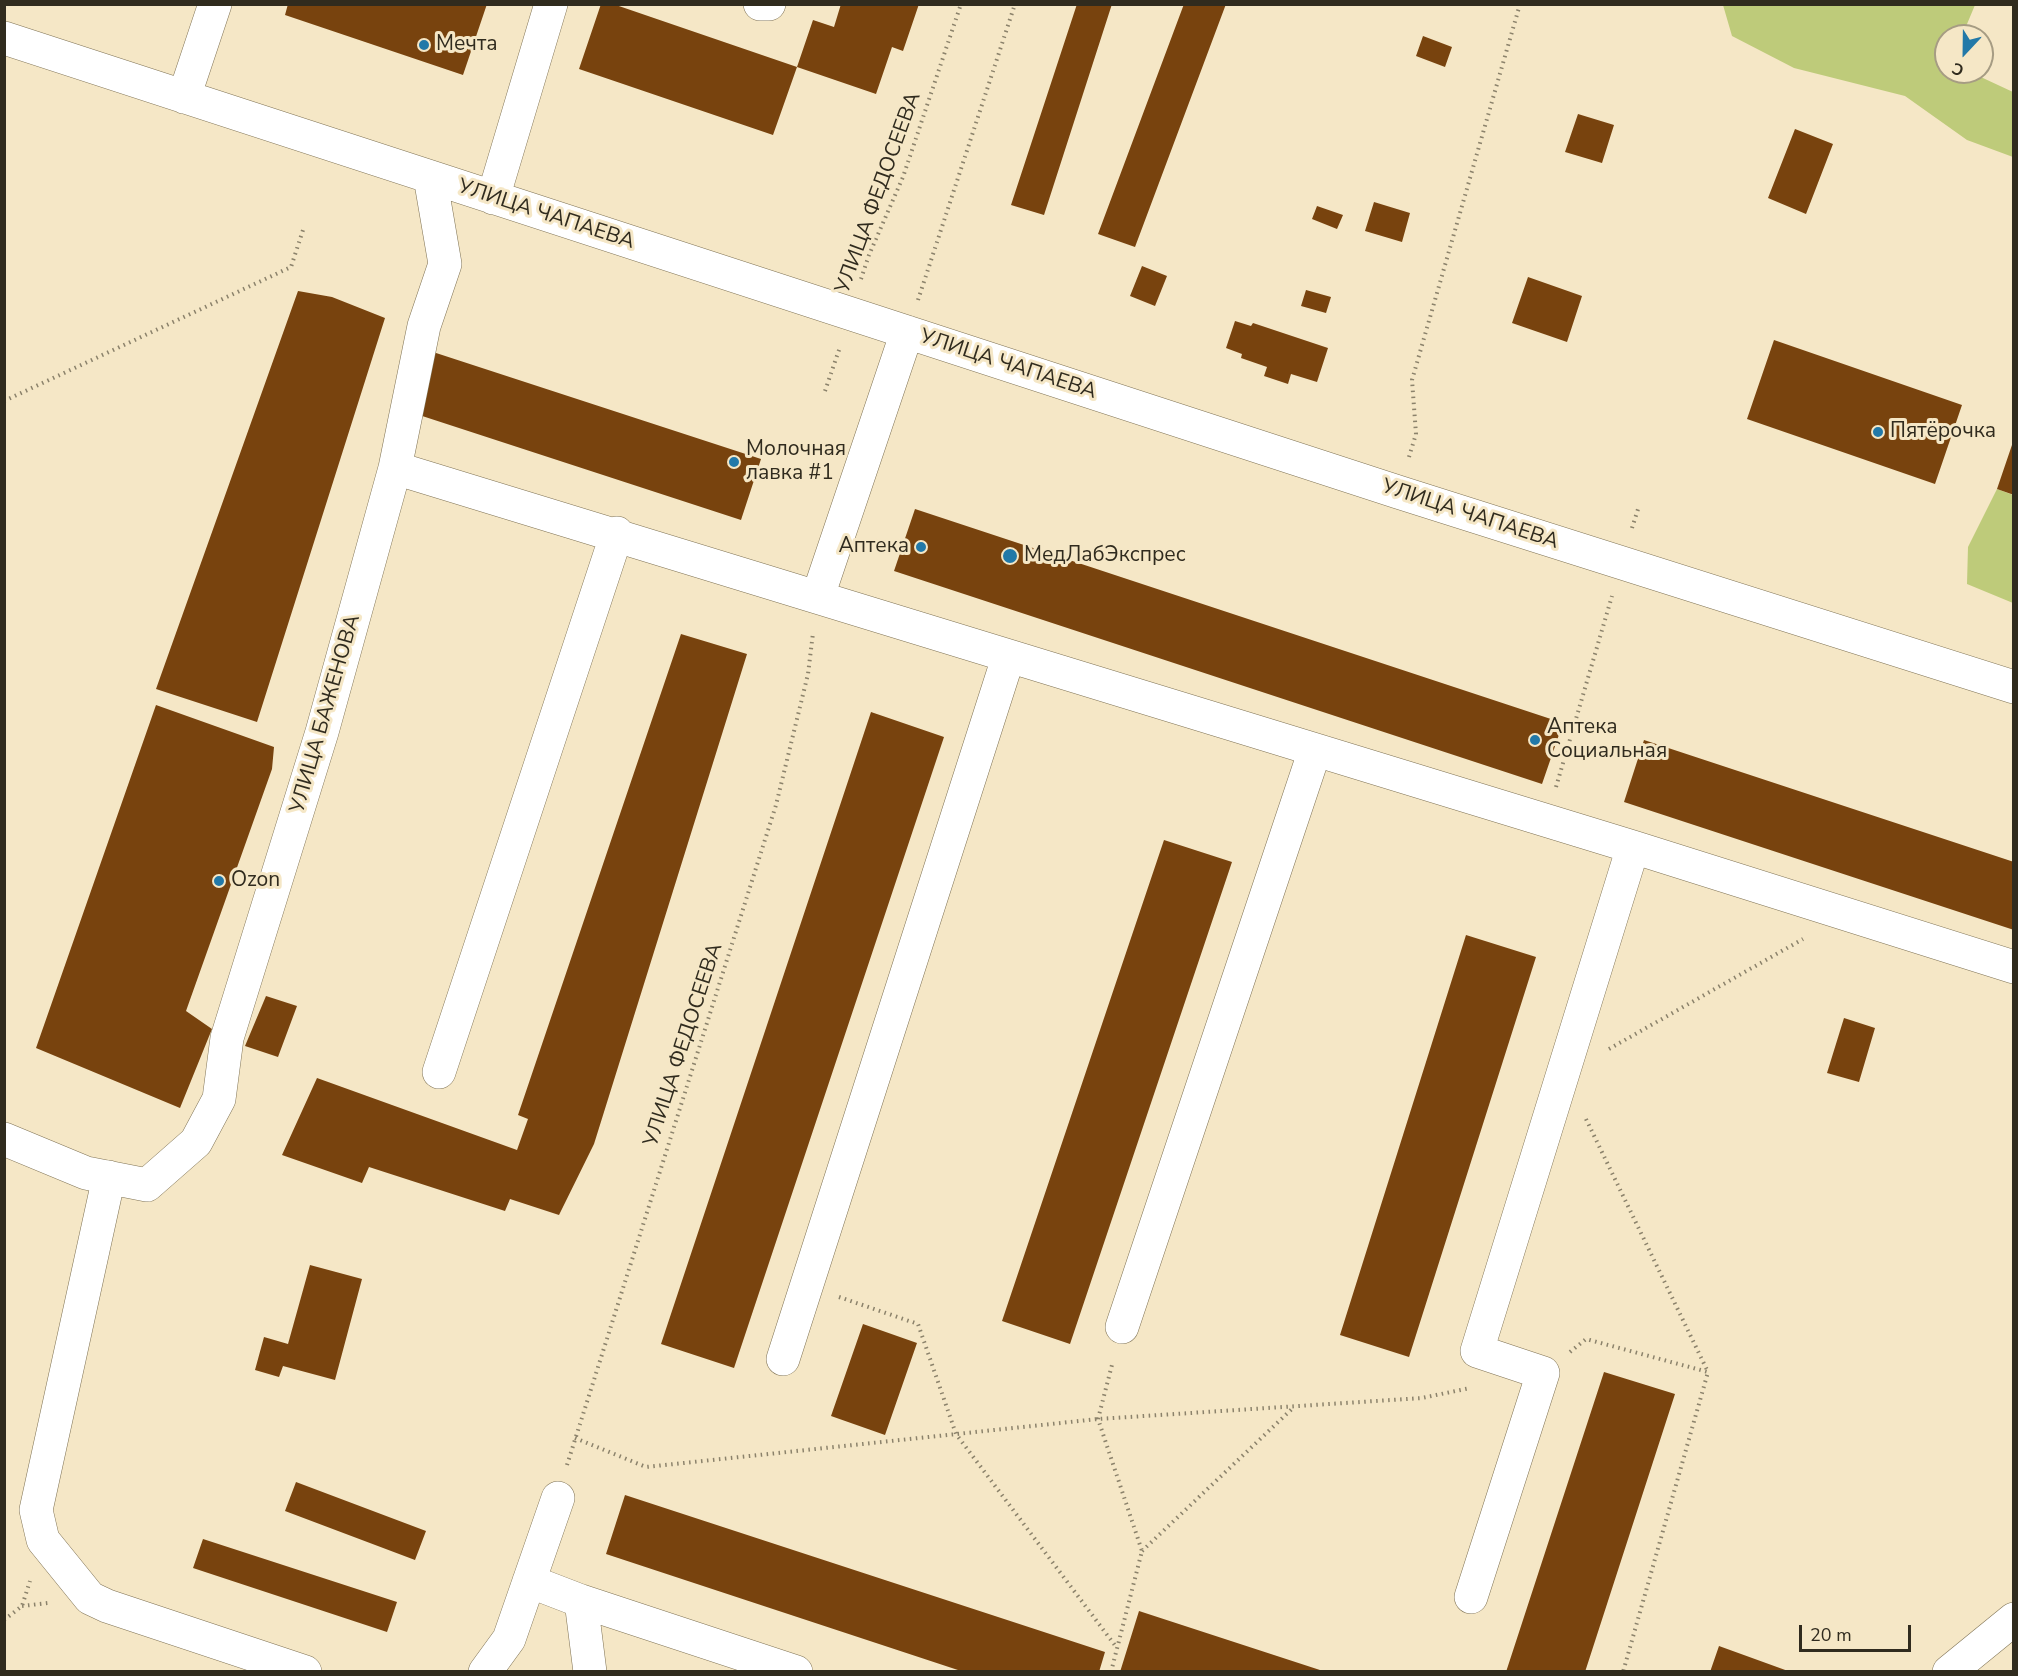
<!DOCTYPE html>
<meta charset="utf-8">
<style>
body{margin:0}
#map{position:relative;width:2018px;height:1676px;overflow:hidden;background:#f5e7c6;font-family:"Nunito Sans",sans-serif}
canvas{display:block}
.frame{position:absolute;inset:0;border:6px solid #302b1e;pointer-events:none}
.north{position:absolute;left:1934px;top:24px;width:60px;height:60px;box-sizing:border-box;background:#f5e7c6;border:2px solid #a69c83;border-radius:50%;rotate:202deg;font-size:16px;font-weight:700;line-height:24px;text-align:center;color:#302b1e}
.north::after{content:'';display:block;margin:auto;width:21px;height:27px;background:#2279a8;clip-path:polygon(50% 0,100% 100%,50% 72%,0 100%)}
.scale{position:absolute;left:1799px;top:1625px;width:112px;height:27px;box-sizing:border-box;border:3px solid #302b1e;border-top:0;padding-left:8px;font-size:18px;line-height:21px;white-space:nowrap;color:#302b1e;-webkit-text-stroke:4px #f5e7c6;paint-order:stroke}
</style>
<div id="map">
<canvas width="2018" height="1676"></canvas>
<div class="frame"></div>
<div class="north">С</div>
<div class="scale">20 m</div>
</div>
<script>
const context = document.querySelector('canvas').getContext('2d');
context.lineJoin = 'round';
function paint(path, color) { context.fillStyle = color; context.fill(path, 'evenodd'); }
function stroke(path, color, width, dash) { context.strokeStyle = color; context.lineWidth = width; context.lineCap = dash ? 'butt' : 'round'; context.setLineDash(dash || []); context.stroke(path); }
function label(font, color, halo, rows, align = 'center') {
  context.font = font + ' "Nunito Sans",sans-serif'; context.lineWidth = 6; context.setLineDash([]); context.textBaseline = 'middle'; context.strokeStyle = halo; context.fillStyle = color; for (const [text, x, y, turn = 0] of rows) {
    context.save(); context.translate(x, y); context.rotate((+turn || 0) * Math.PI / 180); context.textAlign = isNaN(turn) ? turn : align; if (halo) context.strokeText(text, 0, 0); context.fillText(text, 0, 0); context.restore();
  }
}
paint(new Path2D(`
 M1723 5H1975L1962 36H1946V72H1970L2013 92V157L1967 140 1905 96 1794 68 1732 36Z
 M1997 489 2013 495V603L1967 584 1968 547Z`), '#becb7a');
paint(new Path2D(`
 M288 4H487L463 75 285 15Z
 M601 4H613L797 67 773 135 579 69Z
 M841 4H919L903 51 892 47 876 94 797 67 813 20 834 27Z
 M1077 4H1112L1044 215 1011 205Z
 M1184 4H1226L1135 247 1098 234Z
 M1423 36 1452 47 1445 67 1416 56Z
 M1578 114 1614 125 1602 163 1565 152Z
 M1795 129 1833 144 1806 214 1768 198Z
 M1374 202 1410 213 1402 242 1365 231Z
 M1317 206 1343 215 1337 229 1312 219Z
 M1142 266 1167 276 1155 306 1130 296Z
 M1528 277 1582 296 1567 342 1512 323Z
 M1306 290 1331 297 1326 313 1301 306Z
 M298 291 332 297 385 318 257 722 156 689Z
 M1235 321 1251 326 1253 323 1328 348 1317 382 1291 374 1288 384 1264 376 1267 367 1241 358 1242 354 1226 348Z
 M1774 340 1962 405 1935 484 1747 419Z
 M433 352 761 459 741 520 413 413Z
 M2013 442H2014V495L1997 489Z
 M915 509 1563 723 1542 784 894 571Z
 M681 634 747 654 594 1144 559 1215 510 1199 505 1211 369 1167 362 1183 282 1155 317 1078 517 1150 528 1119 518 1115Z
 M156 705 274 747 272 769 186 1011 212 1029 180 1108 36 1048Z
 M871 712 944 737 734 1368 661 1344Z
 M1644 740 2014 862V930L1624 802Z
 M1164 840 1232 862 1070 1344 1002 1321Z
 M1466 935 1536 957 1409 1357 1340 1335Z
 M266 996 297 1006 278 1057 245 1046Z
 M1844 1018 1875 1028 1859 1082 1827 1073Z
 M310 1265 362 1279 335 1380 283 1366 279 1377 255 1370 264 1337 288 1344Z
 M863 1324 917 1343 885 1435 831 1416Z
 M1604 1372 1675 1394 1585 1672H1506Z
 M296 1482 426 1531 415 1560 285 1511Z
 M625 1495 1105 1652 1099 1672H964L606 1554Z
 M203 1539 397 1602 387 1632 193 1568Z
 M1139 1611 1323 1671V1672H1120Z
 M1719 1646 1788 1671V1672H1710Z`), '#78430e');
const minor = new Path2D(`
 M760 4H769
 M4 38 1398 492 2014 687
 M184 97 215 4
 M493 198 551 4
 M395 468 1633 847 2014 967
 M818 596 907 332
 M439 1072 617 533
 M4 1139 86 1173 147 1185 196 1142 219 1099 227 1038 322 732 395 468 424 326 445 264 430 177
 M109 1177 36 1510 43 1540 90 1598 107 1606 305 1672
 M1122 1327 1315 750
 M783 1359 1008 658
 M529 1581 581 1601 796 1672
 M1471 1597 1543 1373 1477 1351 1633 847
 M581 1601 590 1672
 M485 1672 509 1639 558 1498
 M1949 1672 2014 1619`);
stroke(minor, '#807456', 34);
stroke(new Path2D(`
 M861 279 869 255 903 177 961 4
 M918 300 1015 4
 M825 391 840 347
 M4 401 291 267 303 230
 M1409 457 1416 434 1412 380 1520 4
 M1632 528 1639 506
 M1556 787 1612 596
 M1609 1049 1803 939
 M1586 1119 1708 1372
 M839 1297 918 1324 956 1434 1117 1648
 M1570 1352 1586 1339 1708 1372 1623 1672
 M575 1438 646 1467 1098 1419 1422 1398 1470 1388
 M567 1465 776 805 808 674 813 633
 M1142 1551 1294 1407
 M22 1606 48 1603
 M4 1620 22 1606 30 1581
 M1111 1672 1142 1551 1098 1419 1113 1361`), '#8b826b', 4, [1.5, 4.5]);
stroke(minor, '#fff', 33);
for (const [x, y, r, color] of [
 [424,45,6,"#2279a8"],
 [1878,432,6,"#2279a8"],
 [734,462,6,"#2279a8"],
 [921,547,6,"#2279a8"],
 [1010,556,8,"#2279a8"],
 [1535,740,6,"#2279a8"],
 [219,881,6,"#2279a8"]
]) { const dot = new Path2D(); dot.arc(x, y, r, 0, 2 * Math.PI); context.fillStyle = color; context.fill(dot); stroke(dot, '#f5e7c6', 2); }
label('21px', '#302b1e', '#f5e7c6', [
 ["Мечта",436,45],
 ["Пятёрочка",1890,432],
 ["Молочная",746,450],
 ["лавка #1",746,474],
 ["Аптека",909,547,"right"],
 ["МедЛабЭкспрес",1024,556],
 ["Аптека",1547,728],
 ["Социальная",1547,752],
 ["Ozon",231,881]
], 'left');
label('21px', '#302b1e', '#f5e7c6', [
 ["УЛИЦА ФЕДОСЕЕВА",879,193,-70],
 ["УЛИЦА ЧАПАЕВА",546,215,18],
 ["УЛИЦА ЧАПАЕВА",1008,365,18],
 ["УЛИЦА ЧАПАЕВА",1470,515,18],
 ["УЛИЦА БАЖЕНОВА",326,714,-74],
 ["УЛИЦА ФЕДОСЕЕВА",684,1045,-72]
]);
</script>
